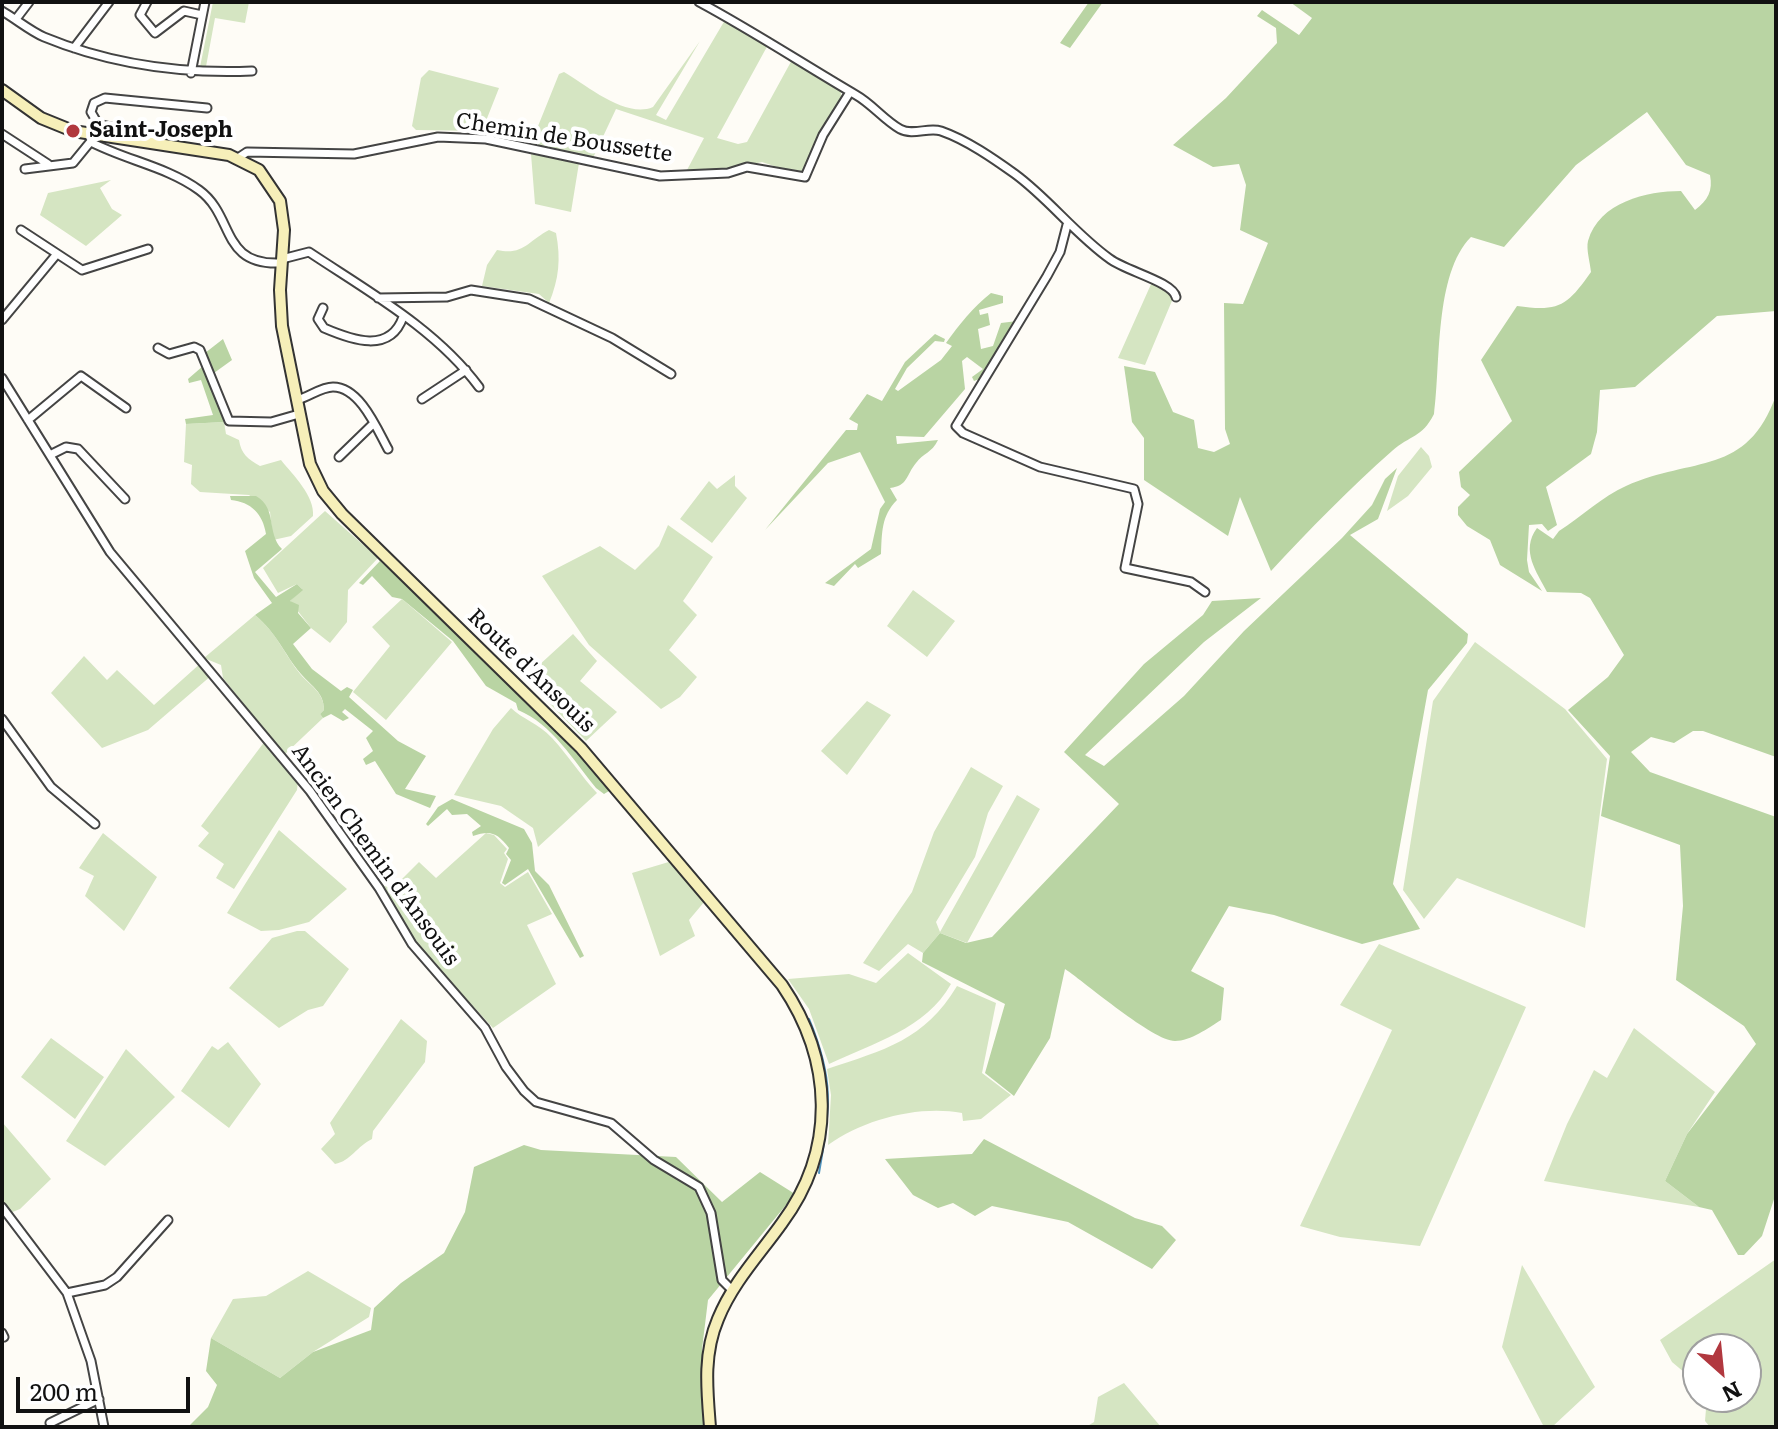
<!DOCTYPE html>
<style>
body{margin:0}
#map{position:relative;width:1778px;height:1429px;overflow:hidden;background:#fefcf6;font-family:Literata,serif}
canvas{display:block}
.frame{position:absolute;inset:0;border:4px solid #111;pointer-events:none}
.north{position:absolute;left:1682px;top:1333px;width:80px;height:80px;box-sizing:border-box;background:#fff;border:2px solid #a0a0a0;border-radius:50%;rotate:153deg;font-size:22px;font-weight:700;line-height:32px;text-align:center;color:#111}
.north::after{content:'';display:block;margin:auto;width:28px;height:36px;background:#b1383f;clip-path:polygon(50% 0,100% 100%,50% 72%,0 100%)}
.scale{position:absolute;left:16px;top:1377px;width:174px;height:36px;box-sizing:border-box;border:4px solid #111;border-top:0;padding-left:10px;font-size:24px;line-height:28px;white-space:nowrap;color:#111;-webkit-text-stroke:6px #fff;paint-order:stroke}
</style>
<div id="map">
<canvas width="1778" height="1429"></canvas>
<div class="frame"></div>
<div class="north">N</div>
<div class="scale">200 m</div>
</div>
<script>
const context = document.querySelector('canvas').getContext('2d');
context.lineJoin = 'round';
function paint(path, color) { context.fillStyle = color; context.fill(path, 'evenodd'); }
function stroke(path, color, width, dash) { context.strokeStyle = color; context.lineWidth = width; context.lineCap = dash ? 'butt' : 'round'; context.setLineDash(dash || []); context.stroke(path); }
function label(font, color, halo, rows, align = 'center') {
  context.font = font + ' Literata,serif'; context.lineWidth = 8; context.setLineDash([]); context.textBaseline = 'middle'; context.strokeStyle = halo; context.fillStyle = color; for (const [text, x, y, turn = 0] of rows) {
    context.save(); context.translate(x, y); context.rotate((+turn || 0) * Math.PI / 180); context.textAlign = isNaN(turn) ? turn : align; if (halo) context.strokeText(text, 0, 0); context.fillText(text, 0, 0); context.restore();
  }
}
paint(new Path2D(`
 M213 2H249L245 23 215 18 205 72H199Z
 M725 20 769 43 717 138 738 144 747 142 793 58 840 90 842 97 807 169 798 174 762 162 723 170H687L704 138 616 109 592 160 530 146 559 74 564 72C586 85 626 119 653 107L700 41 656 115 666 120Z
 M429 70 499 88 482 131 416 130 412 126 421 78Z
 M531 154 579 163 571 212 535 204Z
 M111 180 100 188 112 209 122 215 86 246 40 215 48 193Z
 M549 230 556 233C561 259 559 279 549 303L539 294 482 286 487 265 497 250C523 256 528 241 549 230Z
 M1152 282 1164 286 1174 296 1145 365 1118 358Z
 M224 422 226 434 239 440C241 454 248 459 260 466L281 460C293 475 315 496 313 516L291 536 273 540 270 512 249 495 200 492 191 484 192 465 184 462 186 424Z
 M1421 447 1429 456 1432 467 1408 496 1387 511 1398 476Z
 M735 475V486L747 498 712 543 680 519 709 481 717 489Z
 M325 511 378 558 348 590 347 622 330 643 311 628 290 601 302 589 297 584 278 593 263 568Z
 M668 525 713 557 683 601 697 615 669 650 697 677 680 697 661 709 589 645 542 576 600 546 635 570 659 546Z
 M913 590 955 621 927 657 887 626Z
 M402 599 452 642 386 720 353 692 390 646 372 627Z
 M255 615C277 633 284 654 301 675 312 687 324 693 324 710L320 714 323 718 284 755 223 678 221 665 204 658Z
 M573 634 597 661 580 681 617 712 586 741 525 678Z
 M1475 642 1565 709 1607 759 1585 928 1457 878 1424 919 1403 890 1433 701Z
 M84 656 107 680 117 670 154 705 202 662 212 675 148 730 102 748 51 693Z
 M867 701 891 715 847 775 821 751Z
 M511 708C522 719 538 723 552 738 568 755 581 776 597 793L538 847 533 828 501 806 454 795 493 729Z
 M265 741 298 781 297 790 234 889 216 878 224 864 198 846 209 833 201 826Z
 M971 767 1003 786 988 813 975 857 936 922 940 932 1017 795 1040 809 967 943 940 933 923 953 908 944 879 971 863 963 912 892 934 832Z
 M279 830 347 889 309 922 279 930 261 931 227 913Z
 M103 833 157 877 124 931 85 896 94 876 79 868Z
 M486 833 494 835 507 849 504 853 508 859 500 883 505 887 528 872 552 914 527 925 556 984 493 1028 415 943 380 884 392 889 419 862 436 878Z
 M672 861 705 901 689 920 695 936 660 956 632 873Z
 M297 931H305L349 969 323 1006 308 1010 279 1028 229 988 272 938Z
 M1379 944 1526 1007 1420 1246 1340 1237 1300 1226 1392 1030 1340 1005Z
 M908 953 951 984C926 1029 873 1043 829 1064L809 1009 788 979 849 974 876 983Z
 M957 986 996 1003 982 1073 1011 1095 981 1119 963 1121 962 1113C919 1105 864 1119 828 1145L831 1095 827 1069C884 1050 925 1040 957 986Z
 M401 1019 427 1041 425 1062 373 1131 372 1139C357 1146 351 1161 335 1164L321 1149 335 1134 330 1123Z
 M1634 1028 1715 1092 1687 1134 1665 1181 1699 1207 1544 1181 1567 1124 1594 1070 1607 1078Z
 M51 1038 104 1077 75 1119 21 1077Z
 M228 1042 261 1084 229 1128 181 1091 212 1046 218 1050Z
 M126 1049 175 1097 105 1166 66 1141Z
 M2 1122 51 1179 20 1209 10 1213 2 1201Z
 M1776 1259V1423L1771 1427H1710L1705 1421 1707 1397H1746V1349H1698V1384L1672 1362 1660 1340Z
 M1522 1265 1595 1387 1552 1427H1544L1502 1347Z
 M308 1271 371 1308 369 1317 313 1352 280 1378 211 1338 233 1299 266 1296Z
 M1124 1383 1161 1427H1086L1094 1422 1098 1397Z`), '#d5e5c2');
paint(new Path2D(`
 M1089 2H1103L1070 48 1060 43Z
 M1290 2H1776V311L1717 316 1635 387 1600 390 1597 432 1591 454 1546 487 1557 525 1548 531 1542 524 1529 525 1527 560 1529 572 1542 591 1500 565 1490 540 1467 526 1458 515V507L1470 495 1461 487 1459 472 1512 421 1481 360 1517 306C1559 312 1567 306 1591 272 1590 262 1586 249 1588 241 1599 202 1647 191 1681 191L1695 210C1708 200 1713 191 1710 175L1686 165 1647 112 1576 165 1504 247 1471 237C1434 274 1441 364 1434 414 1422 438 1410 435 1392 451 1350 488 1310 529 1271 571L1240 497 1228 536 1144 480V438L1132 422 1124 366 1155 372 1173 412 1194 420 1198 448 1214 452 1230 444 1225 429 1224 303 1243 304 1268 243 1240 230 1246 185 1239 164 1213 167 1173 145 1226 98 1277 43 1276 28 1257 16 1262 10 1299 35 1312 18Z
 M991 293 1003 296V303L979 310 980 315 988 313 990 325 978 329 981 349 993 346 1001 323 1017 321 982 378 974 381 972 377 983 369 967 357 962 361 965 389 924 437 896 436 897 444 938 440C932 453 923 453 916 463 906 475 908 486 890 488L897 500C881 516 882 533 881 554L858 568 855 564 834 586 825 583 871 549 880 509 885 502 860 452 828 463 765 530 846 430H857L858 424 849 419 867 394 882 401 905 362 935 334 945 339 944 342 935 341 907 368 895 389 898 391 941 360 952 346 946 343C959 325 973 307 991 293Z
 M223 339 232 360 214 373 205 353Z
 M203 366 224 422 186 424 185 419 213 415 201 380 189 383 188 379Z
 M1776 395V757L1703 731H1693L1674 743 1651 737 1631 752 1650 772 1776 817V1193L1762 1236 1744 1255H1738L1712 1210 1699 1207 1665 1181 1687 1134 1756 1044 1744 1026 1676 980 1683 906 1680 845 1601 816 1610 756 1568 710 1608 677 1624 655 1590 598 1581 593 1547 592C1537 572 1520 551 1537 528L1553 539 1559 531C1581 517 1603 496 1626 486 1693 456 1747 477 1776 395Z
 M1397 468 1378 519 1350 535 1468 634 1467 643 1428 690 1393 884 1420 929 1362 944 1274 915 1229 906 1191 971 1224 988 1221 1020C1208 1028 1191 1041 1175 1041 1153 1041 1086 983 1065 969L1050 1038 1014 1096 985 1073 1005 1004 922 962 923 953 940 933 966 943 992 937 1119 804 1064 752 1144 664 1203 615 1212 601 1261 598 1204 642 1085 755 1104 766 1184 696 1244 631 1342 538 1372 505 1385 479Z
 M230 496H256C278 509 266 533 282 549L255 572 276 597 297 584 303 590 290 601 299 605 298 613 311 628 293 644 312 669 341 691 347 687 353 690 349 697 398 741 426 756 405 789 436 796 430 808 396 794 375 761 366 765 363 759 373 751 366 738 373 731 345 709 342 712 349 718 343 721 331 714 323 718 320 714 324 710C324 692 312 687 301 674 284 654 277 633 255 615L272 603 254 578 245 551 266 534C263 514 251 502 231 500Z
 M380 561 557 728 610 787 609 791 604 794 596 788C574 761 552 724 518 710L516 703 486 686 453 641 402 599 392 597 372 576 363 585 359 583Z
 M452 799 524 829 532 843 535 871 549 885 584 956 580 958 528 869 505 885 502 883 511 860 506 854 509 848C497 833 491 830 473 836L472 832 481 826 467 814 452 815 447 809 428 826 426 824 438 807Z
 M984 1139 1135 1218 1162 1226 1176 1240 1152 1269 1068 1222 992 1206 975 1216 953 1203 938 1208 913 1195 885 1159 972 1154Z
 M524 1145 541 1150 676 1157 722 1202 760 1172 795 1194 708 1300 702 1349 705 1427H188L208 1407 217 1385 206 1371 211 1338 280 1378 313 1352 371 1330 374 1308 401 1283 444 1253 465 1212 474 1167Z`), '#b9d4a3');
stroke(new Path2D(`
 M809 1019C835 1081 830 1109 819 1173`), '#4f93be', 2);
const street = new Path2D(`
 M147 2 140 15 155 33 184 11 202 15
 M699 2C753 31 803 64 856 95 872 104 884 120 900 129 913 136 928 127 941 131 967 140 994 159 1015 174 1049 199 1075 234 1110 259 1126 271 1173 282 1176 297
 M2 11C16 19 30 31 44 37 112 65 180 74 252 71
 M16 19 29 2
 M74 48 109 2
 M191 73 205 2
 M2 134 48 164
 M154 141 142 134 98 124 91 112 94 103 105 98 207 108
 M91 142C125 160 168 167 199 190 235 216 220 266 281 263
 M238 158 247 152 354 154 438 137 486 139 660 176 728 173 747 167 805 177 823 135 850 92
 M25 169 73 163 91 141
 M1067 225 1060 252 1047 276 956 426 963 433 1040 467 1134 489 1138 504 1125 568 1191 582 1205 592
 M21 230 82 270 148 249
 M282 259 309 252C369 292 436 329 479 387
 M378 298 447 297 471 290 529 299 612 338 671 374
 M323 308 318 319 324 328C352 340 390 354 403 317
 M2 320 56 255
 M158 348 169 354 194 347 200 350 229 421 271 422 299 414
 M2 378 110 552 310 791 379 888 412 944 485 1028 506 1067 524 1091 536 1102 611 1123 654 1160 699 1187 711 1213 722 1280 732 1290
 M422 399 466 370
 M297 400C309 397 321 387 333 387 360 387 377 429 388 449
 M28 420 81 376 126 408
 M50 455 66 447 78 449 125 499
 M339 457 373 424
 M2 719 51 787 95 824
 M2 1207 67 1293 91 1361 104 1427
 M67 1293 105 1285 117 1277 168 1220
 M2 1333 4 1337
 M50 1423 99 1399`);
const secondary = new Path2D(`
 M2 90 41 118 73 131 229 155 259 170 280 201 284 230 280 290 282 326 310 464 323 491 342 514 581 748 782 985C833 1060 837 1149 782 1223 760 1254 733 1282 718 1319 703 1354 707 1390 710 1427`);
stroke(street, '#444', 11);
stroke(secondary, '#333', 14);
stroke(street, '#fff', 7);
stroke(secondary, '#f6efb9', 10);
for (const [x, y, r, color] of [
 [73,131,8,"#b1383f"]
]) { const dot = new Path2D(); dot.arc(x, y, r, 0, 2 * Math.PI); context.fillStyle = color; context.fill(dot); stroke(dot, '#fff', 3); }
label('bold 22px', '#111', '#fff', [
 ["Saint-Joseph",89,131]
], 'left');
label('22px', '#111', '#fff', [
 ["Chemin de Boussette",564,138,9],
 ["Route d'Ansouis",531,671,44],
 ["Ancien Chemin d'Ansouis",375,855,54]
]);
</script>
